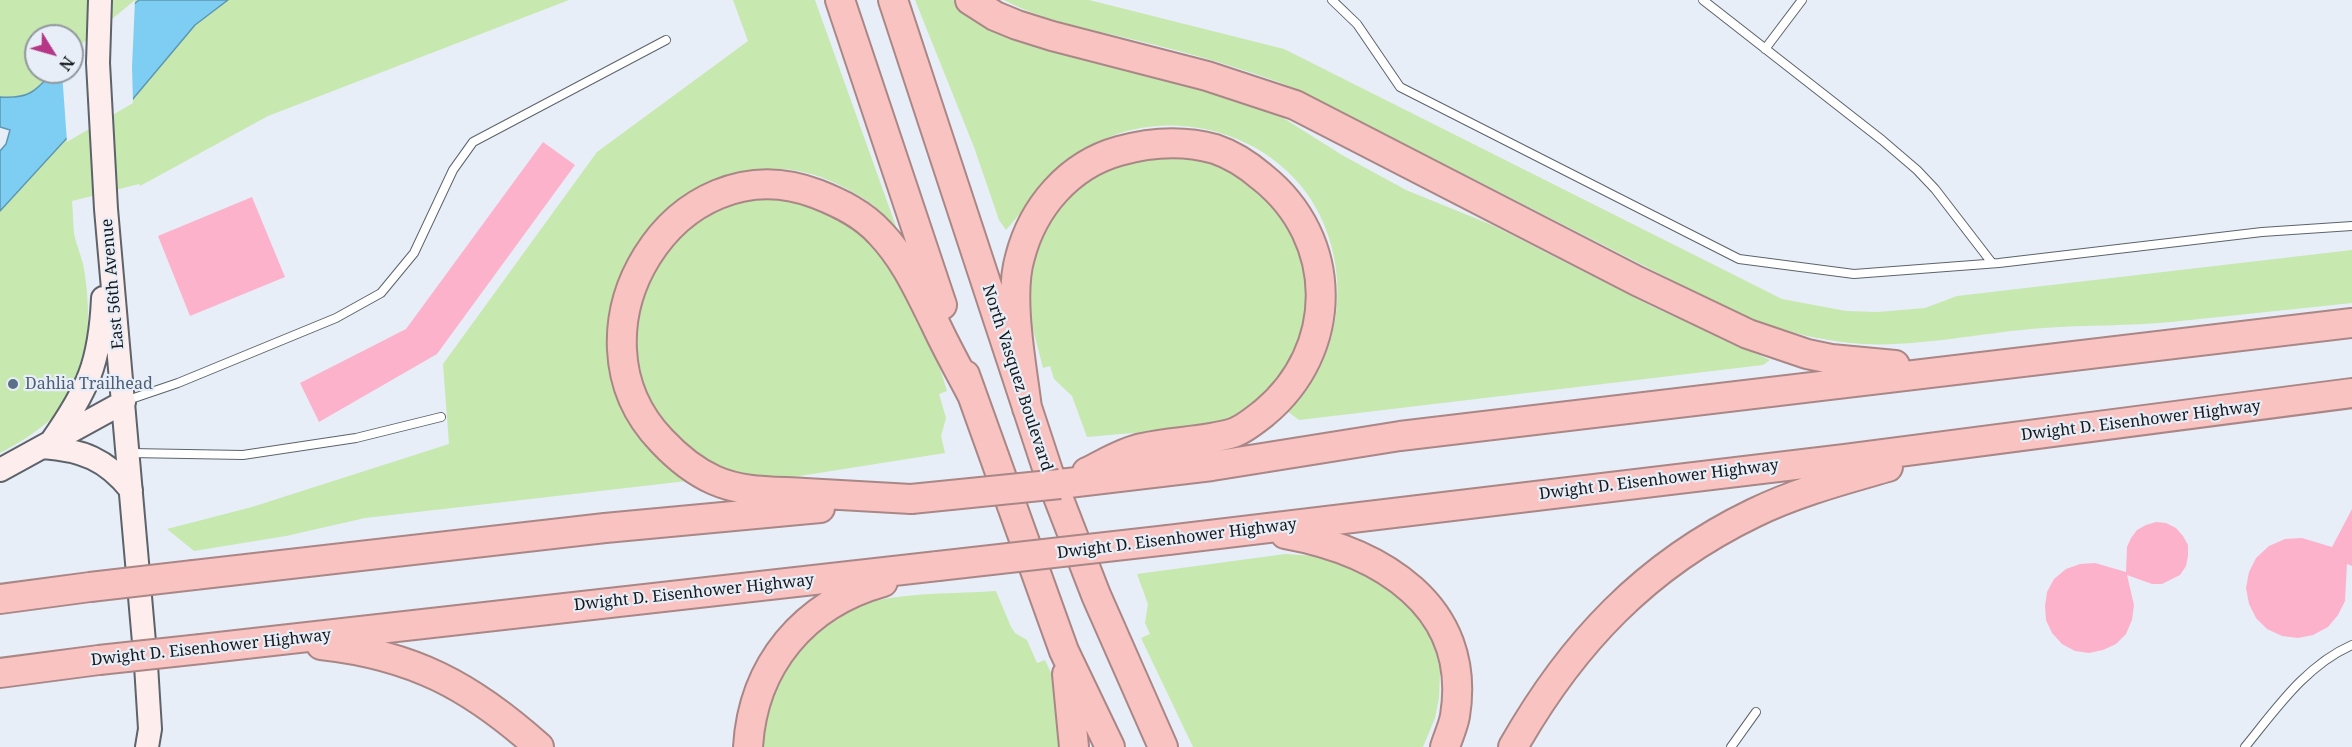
<!DOCTYPE html>
<style>
body{margin:0}
#map{position:relative;width:2352px;height:747px;overflow:hidden;background:#e7eef7;font-family:"Noto Serif",serif}
canvas{display:block}
.north{position:absolute;left:24px;top:24px;width:60px;height:60px;box-sizing:border-box;background:#e7eef7;border:2px solid #93989f;border-radius:50%;rotate:127deg;font-size:16px;font-weight:700;line-height:24px;text-align:center;color:#15171a}
.north::after{content:'';display:block;margin:auto;width:21px;height:27px;background:#b53786;clip-path:polygon(50% 0,100% 100%,50% 72%,0 100%)}
</style>
<div id="map">
<canvas width="2352" height="747"></canvas>
<div class="north">N</div>
</div>
<script>
const context = document.querySelector('canvas').getContext('2d');
context.lineJoin = 'round';
function paint(path, color) { context.fillStyle = color; context.fill(path, 'evenodd'); }
function stroke(path, color, width, dash) { context.strokeStyle = color; context.lineWidth = width; context.lineCap = dash ? 'butt' : 'round'; context.setLineDash(dash || []); context.stroke(path); }
function label(font, color, halo, rows, align = 'center') {
  context.font = font + ' "Noto Serif",serif'; context.lineWidth = 4.5; context.setLineDash([]); context.textBaseline = 'middle'; context.strokeStyle = halo; context.fillStyle = color; for (const [text, x, y, turn = 0] of rows) {
    context.save(); context.translate(x, y); context.rotate((+turn || 0) * Math.PI / 180); context.textAlign = isNaN(turn) ? turn : align; if (halo) context.strokeText(text, 0, 0); context.fillText(text, 0, 0); context.restore();
  }
}
paint(new Path2D(`
 M0 0H139L72 56V36H36V72H53C35 92 28 99 0 97Z
 M228 0H569L268 116 140 186 139 184 72 201C73 212 73 223 74 233 76 245 82 257 84 269 92 317 91 380 53 417 37 432 19 443 0 453V211L66 139 132 100 195 25Z
 M733 0H815L898 232C890 223 882 213 873 205 854 191 827 177 803 172 765 163 731 173 699 193 688 200 675 206 664 215 634 238 613 291 610 327L687 481 365 518 286 536 194 551 167 529 252 507 449 444 443 364 597 152 748 41Z
 M915 0H953L976 18 1018 38 1067 55 1138 71 1220 94 1277 114 1342 155 1406 190 1492 225 1651 306 1770 360 1763 365 1299 420 1287 411C1347 356 1353 261 1308 195 1257 123 1150 103 1078 154 1050 174 1028 205 1006 230L999 220 974 147Z
 M1004 0H1089L1284 49 1782 299 1846 311 1878 312 1925 308 1957 296 2352 250V303C2292 309 2231 316 2171 322 2129 326 2086 325 2044 328 1986 332 1919 347 1863 344 1816 341 1774 329 1731 310L1299 90C1244 68 1189 53 1131 39 1089 29 1043 21 1004 0Z
 M1200 154 1254 180 1305 248 1307 326 1277 386 1244 412 1212 426 1087 437 1072 396 1054 379 1050 366 1043 368 1028 310V281L1043 229 1074 189 1100 171 1145 155Z
 M780 197 804 200 858 223 920 305 947 391 939 394 946 418 941 436 945 453 787 478 751 476 716 466 696 455 665 427 645 391 636 347 639 307 659 261 693 224 720 209 743 202Z
 M1285 554 1317 556 1386 580 1428 627 1436 651 1440 672 1439 698 1435 718 1423 747H1193L1141 638 1150 634 1145 623 1148 604 1137 574Z
 M996 591 1011 627 1015 633 1027 640 1037 663 1045 660 1056 684 1066 747H764C764 735 764 722 766 710 775 665 823 617 867 603 906 592 955 594 996 591Z`), '#c7e8af');
const water = new Path2D(`
 M139 0H228L195 25 132 100 66 139 0 211V151L6 144 10 130 0 127V97C28 99 35 92 53 72H72V56Z`);
paint(water, '#7dcef2');
stroke(water, '#5e97b1', 1.5);
paint(new Path2D(`
 M135 0 132 67 133 103 67 142 62 72H72V52Z`), '#e7eef7');
paint(new Path2D(`
 M543 142 575 165 437 354 319 422 300 383 406 329Z
 M252 197 285 277 190 316 158 236Z
 M2352 509V566L2347 564 2345 601 2338 615 2328 627 2313 635 2298 638 2282 636 2267 629 2256 618 2249 604 2246 588 2249 572 2256 558 2269 546 2285 539 2302 538 2332 547Z
 M2156 522 2166 523 2176 528 2183 536 2188 545V556L2186 566 2180 575 2162 584H2152L2127 575 2134 605 2132 620 2126 634 2116 644 2103 650 2089 653 2075 651 2062 644 2052 633 2046 620 2045 606 2047 592 2054 579 2066 569 2080 564 2095 563 2126 572 2127 547 2131 538 2137 530 2146 525Z`), '#fdb2cc');
const lane = new Path2D(`
 M1332 0 1357 24 1400 87 1739 259 1854 274 1999 263 2262 232 2352 226
 M1703 0 1882 140 1917 170 1935 189 1992 263
 M1765 49 1802 0
 M125 401 178 383 336 318 381 293 414 253 453 170 473 142 666 40
 M130 453 243 455 356 438 441 417
 M1731 747 1756 712
 M2245 747C2276 709 2306 665 2352 645`);
const secondary = new Path2D(`
 M100 0 98 63 106 209 146 665 150 729 147 747
 M51 442C88 389 100 364 103 298
 M43 447C82 450 106 459 131 490
 M0 470 124 402`);
const highway = new Path2D(`
 M840 0 942 305
 M893 0 1048 471 1096 595 1163 747
 M970 0 995 16 1017 25 1052 36 1207 76 1295 105 1637 281 1748 334 1807 354 1831 359 1895 365
 M965 375 1064 651 1110 747
 M1027 408C1022 366 1008 297 1020 257 1033 207 1069 165 1119 151 1151 142 1183 140 1215 149 1233 155 1248 165 1262 177 1340 239 1340 350 1264 413 1255 420 1243 430 1233 433 1204 442 1171 441 1142 448 1123 452 1104 464 1087 472
 M1060 484 1212 466 1400 436 2352 323
 M911 499C876 497 840 495 805 493 774 491 743 493 714 480 694 471 677 457 662 441 557 333 675 139 817 194 840 203 863 214 880 233 905 259 919 291 935 323 946 347 959 370 971 393
 M1285 534C1379 551 1473 605 1455 716 1453 727 1448 737 1445 747
 M1168 540 1845 459 2352 393
 M194 575 605 528 820 508
 M0 599 90 587
 M321 645C413 655 471 686 539 747
 M201 649 938 566
 M0 673 99 660
 M1067 674 1074 747
 M748 747C753 665 804 604 883 582
 M1513 747C1572 643 1646 565 1754 513 1797 492 1843 480 1888 467`);
stroke(lane, '#5d636a', 10);
stroke(secondary, '#5d636a', 26);
stroke(highway, '#a98787', 32);
stroke(lane, '#fff', 8);
stroke(secondary, '#fdedec', 22);
stroke(highway, '#f9c3c1', 28);
const highwayBridge = new Path2D(`
 M911 499 1060 484
 M938 566 1168 540
 M90 587 194 575
 M99 660 201 649`);
stroke(highwayBridge, '#a98787', 32, []);
stroke(highwayBridge, '#f9c3c1', 28);
for (const [x, y, r, color] of [
 [13,384,6,"#5c6f8a"]
]) { const dot = new Path2D(); dot.arc(x, y, r, 0, 2 * Math.PI); context.fillStyle = color; context.fill(dot); stroke(dot, '#e7eef7', 2); }
label('16px', '#15171a', '#e7eef7', [
 ["East 56th Avenue",113,284,-95],
 ["North Vasquez Boulevard",1017,378,72],
 ["Dwight D. Eisenhower Highway",2141,421,-7],
 ["Dwight D. Eisenhower Highway",1659,480,-7],
 ["Dwight D. Eisenhower Highway",1177,539,-7],
 ["Dwight D. Eisenhower Highway",694,593,-6],
 ["Dwight D. Eisenhower Highway",211,648,-6]
]);
label('16px', '#4e5e75', '#e7eef7', [
 ["Dahlia Trailhead",25,384]
], 'left');
</script>
